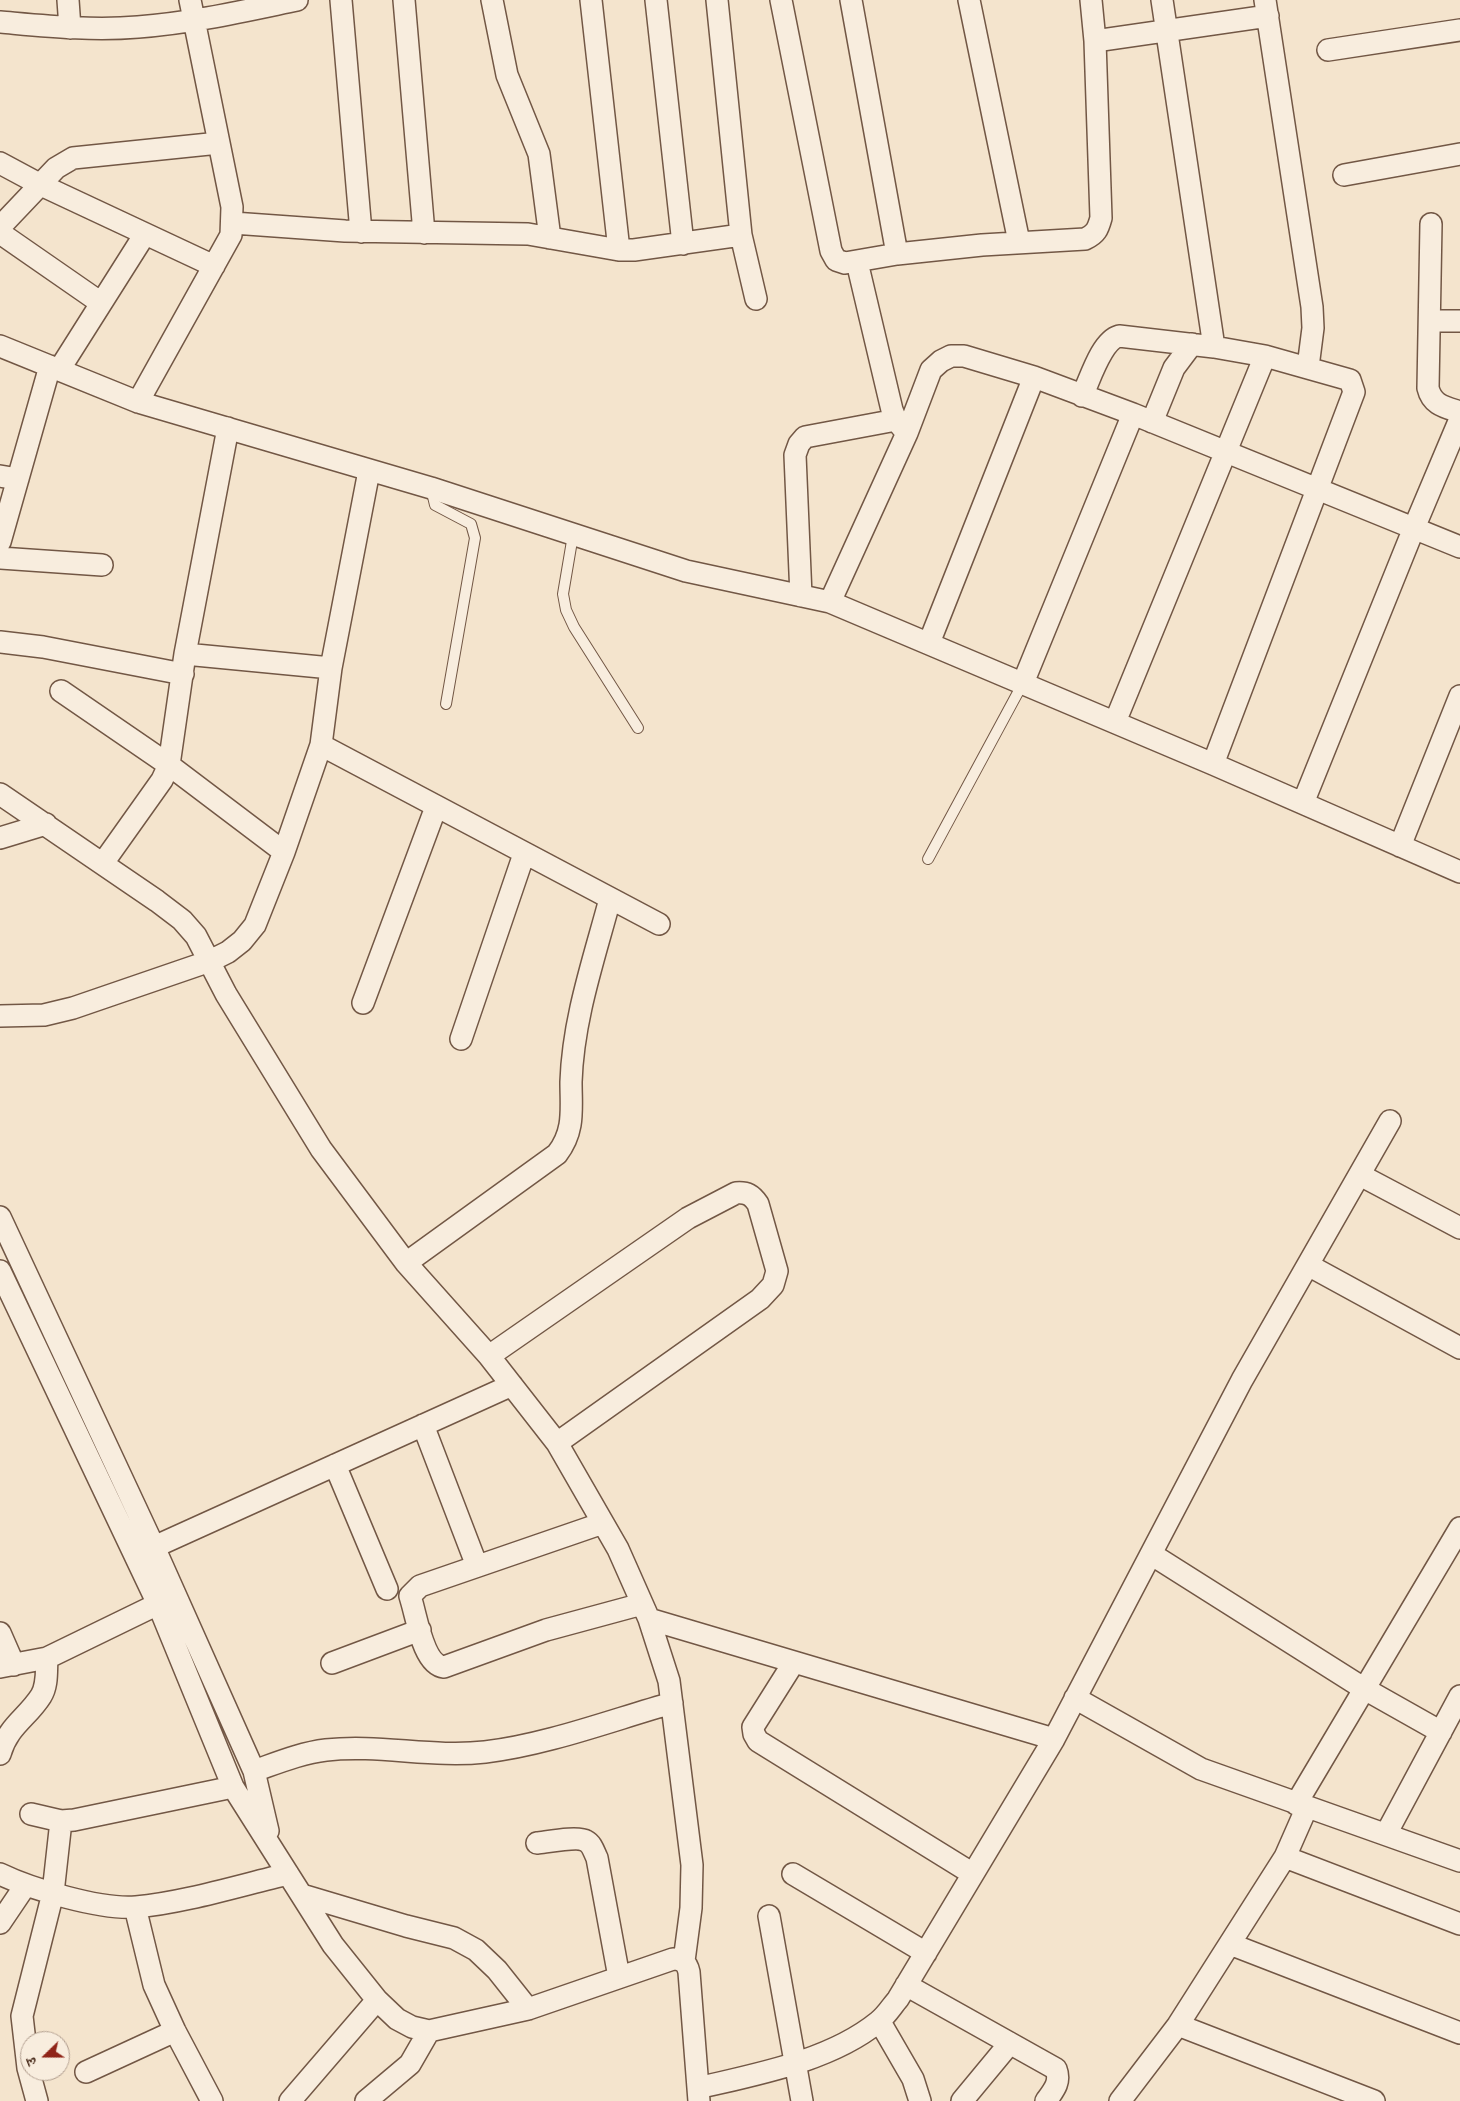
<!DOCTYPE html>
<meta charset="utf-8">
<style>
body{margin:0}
#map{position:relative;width:1460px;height:2101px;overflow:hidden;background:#f4e4cd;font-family:"Libre Bodoni","Noto Serif Devanagari",serif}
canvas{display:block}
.north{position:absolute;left:20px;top:2031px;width:50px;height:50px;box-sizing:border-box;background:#f8edde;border:1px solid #b19e8f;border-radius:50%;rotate:248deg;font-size:14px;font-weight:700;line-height:20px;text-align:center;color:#462818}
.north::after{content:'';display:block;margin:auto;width:18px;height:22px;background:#8f2418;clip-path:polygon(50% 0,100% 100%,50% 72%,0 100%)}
</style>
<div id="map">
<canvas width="1460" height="2101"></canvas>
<div class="north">उ</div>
</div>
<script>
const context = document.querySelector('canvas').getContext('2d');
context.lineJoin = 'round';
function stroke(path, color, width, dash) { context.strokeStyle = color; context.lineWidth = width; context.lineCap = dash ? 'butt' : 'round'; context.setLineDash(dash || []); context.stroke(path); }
const lane = new Path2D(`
 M431 488 435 505 471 524 475 538 446 704
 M573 535 563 594 566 610 574 627 638 728
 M928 859 1023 683`);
const street = new Path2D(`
 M68 0 70 28
 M341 0 361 232
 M404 0 424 233
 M492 0 507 75 539 154 550 238
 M591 0 619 250
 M656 0 683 244
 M717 0 741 235 756 299
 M781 0 831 251 836 260 845 263 897 254 982 245 1085 239C1096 234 1098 229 1101 218L1095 41 1091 0
 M851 0 897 254
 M969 0 1019 242
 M1162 0 1214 347
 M1265 0 1312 307 1313 328 1308 367
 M0 22C46 26 92 31 138 27 192 23 244 11 297 0
 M1095 41 1268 16
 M1328 50 1460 30
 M0 163 41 185 214 266
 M1344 175 1460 154
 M233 223 345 231 528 234 619 250H634L741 235
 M1431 224 1428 388C1432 405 1445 407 1460 412
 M0 227 56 168 73 158 219 143
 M0 233 101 303
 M857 262 892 410 896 420 905 431
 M1430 321H1460
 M0 346 138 402 431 488 686 571 830 602 1213 764 1460 872
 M59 370 145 234
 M1082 396C1090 380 1101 341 1119 336L1214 347 1265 356 1350 380 1354 392 1213 764
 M138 402 231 235 232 207 190 0
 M1152 422 1174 368 1192 344
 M0 476 18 479
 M0 542 50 366
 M0 558 102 565
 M801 596 795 455 799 444 805 437 896 420
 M830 602 907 433 931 370 941 361 951 356H964L1034 377 1133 414 1460 547
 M0 642 43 647 183 674
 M929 643 1034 377
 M185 654 331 668
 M1023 683 1133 414
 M61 691 169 765 284 852
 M1115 722 1265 356
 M321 745 659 924
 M0 794 157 901 182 920 196 936 226 994 321 1149 406 1263 489 1356 557 1443 618 1549 649 1619 669 1681 692 1865 691 1908 684 1961
 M1303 803 1414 528 1460 419
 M0 838 46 824
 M1400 846 1460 696
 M103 863 162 780 169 765 185 654 228 428
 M363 1003 436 807
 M0 1016 44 1015 73 1008 210 961 228 952 242 941 255 925 284 852 321 745 331 668 369 471
 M461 1039 524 854
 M1360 1175 1460 1228
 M0 1217 154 1547 254 1771 268 1831
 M406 1263 557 1154C575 1131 571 1109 571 1082 573 1019 594 959 610 899
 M1308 1265 1460 1348
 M0 1271 158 1604 233 1787 333 1945 377 2000 397 2019 412 2027 429 2031 528 2009 673 1959C683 1959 687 1963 689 1972L699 2101
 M489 1356 688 1218 736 1193C747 1192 752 1195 758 1204L777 1271 773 1285 760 1299 557 1443
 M423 1425 477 1566
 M335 1465 387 1589
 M603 1523 420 1586 410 1596 412 1603C417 1620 424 1665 444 1667L546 1630 642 1604
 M154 1547 512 1385
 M1151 1554 1363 1688 1441 1732
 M649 1619 1054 1739
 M0 1633 14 1665
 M794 1662 753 1727 754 1734 758 1741 973 1874
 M332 1663 420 1630
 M0 1667 47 1658 158 1604
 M1075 1698 1201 1769 1460 1861
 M0 1754C8 1726 27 1718 41 1696 48 1685 46 1670 47 1658
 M254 1771C277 1763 301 1753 326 1750 379 1744 432 1758 485 1752 546 1745 612 1720 672 1703
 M1296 1804 1460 1528
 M31 1814 61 1821 74 1820 233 1787
 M1386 1834 1460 1696
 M537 1843C547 1842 578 1836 586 1841 592 1844 594 1852 597 1858L619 1977
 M1285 1857 1460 1924
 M0 1874C31 1889 101 1910 136 1907 183 1903 241 1885 288 1874
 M793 1874 926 1953
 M302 1895 406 1926 454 1938 476 1950 497 1970 528 2009
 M135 1907 154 1985 175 2031 212 2101
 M769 1916 802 2101
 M0 1923 25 1886
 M1230 1944 1460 2033
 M906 1985 1056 2069C1061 2082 1054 2090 1046 2101
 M880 2022 913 2079 920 2101
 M1178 2025 1374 2101
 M86 2072 175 2031
 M698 2088C757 2074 830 2061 878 2022 886 2016 892 2006 898 1999L1054 1739 1242 1380 1390 1121
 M37 2101 28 2068 22 2016 53 1893 61 1821
 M290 2101 377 2000
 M366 2101 410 2064 429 2031
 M962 2101 1010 2043
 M1120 2101 1178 2025 1285 1857 1307 1807`);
stroke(lane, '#725745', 12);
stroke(street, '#725745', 24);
stroke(lane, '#f8edde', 10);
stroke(street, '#f8edde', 21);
</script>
